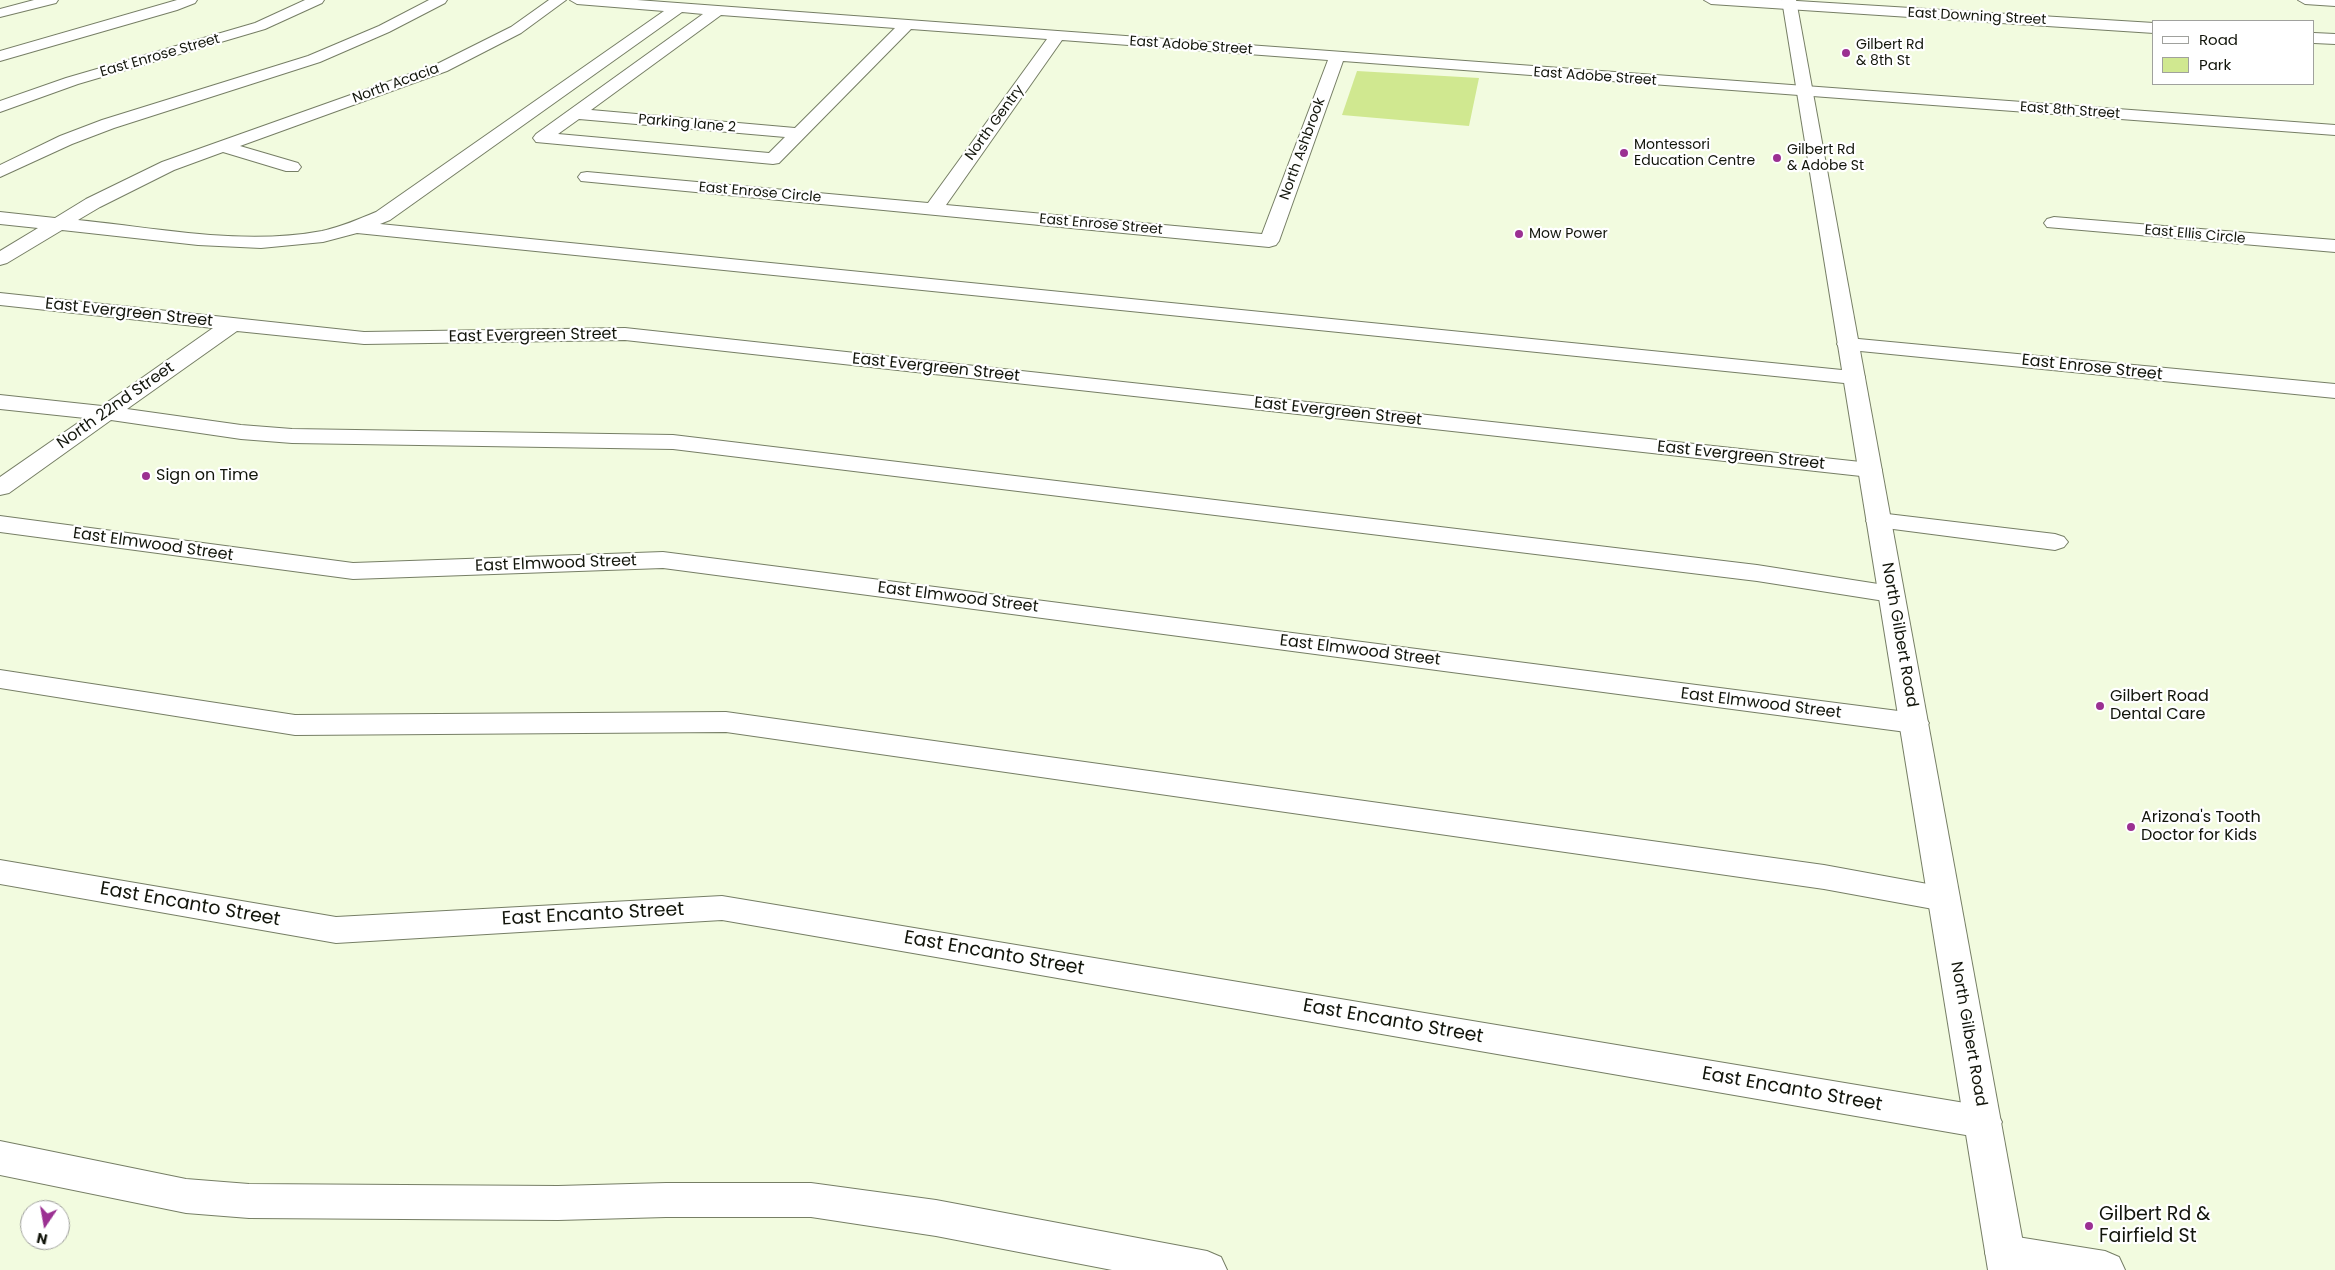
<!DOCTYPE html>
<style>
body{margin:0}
#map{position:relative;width:2335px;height:1270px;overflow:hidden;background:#f2fbdf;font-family:Poppins,sans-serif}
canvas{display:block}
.legend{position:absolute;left:2152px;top:20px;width:162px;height:65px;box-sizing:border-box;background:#fff;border:1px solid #a0a19d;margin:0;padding:6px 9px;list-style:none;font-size:15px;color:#12150b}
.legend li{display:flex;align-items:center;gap:10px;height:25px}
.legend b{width:25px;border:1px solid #a0a19d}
.north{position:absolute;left:20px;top:1200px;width:50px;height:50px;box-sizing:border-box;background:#fff;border:1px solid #a0a19d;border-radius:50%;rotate:192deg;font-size:14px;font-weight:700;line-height:20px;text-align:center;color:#12150b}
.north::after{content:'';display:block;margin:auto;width:18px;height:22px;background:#9b3092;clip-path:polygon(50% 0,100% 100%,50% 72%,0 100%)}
</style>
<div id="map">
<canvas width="2335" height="1270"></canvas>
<ul class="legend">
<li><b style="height:6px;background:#fff"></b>Road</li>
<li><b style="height:14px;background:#d0e890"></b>Park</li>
</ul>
<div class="north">N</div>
</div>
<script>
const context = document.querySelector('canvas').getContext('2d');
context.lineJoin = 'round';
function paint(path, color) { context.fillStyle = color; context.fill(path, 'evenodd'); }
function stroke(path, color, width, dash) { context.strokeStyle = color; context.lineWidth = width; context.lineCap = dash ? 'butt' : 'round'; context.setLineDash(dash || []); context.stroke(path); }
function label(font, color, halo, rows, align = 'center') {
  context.font = font + ' Poppins,sans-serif'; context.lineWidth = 4.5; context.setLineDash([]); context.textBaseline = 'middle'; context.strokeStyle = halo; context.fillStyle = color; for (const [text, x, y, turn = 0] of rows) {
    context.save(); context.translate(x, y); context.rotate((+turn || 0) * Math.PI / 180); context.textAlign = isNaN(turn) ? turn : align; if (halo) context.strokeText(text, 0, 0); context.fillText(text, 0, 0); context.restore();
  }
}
paint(new Path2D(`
 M1357 71 1479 78 1469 126 1342 115Z`), '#d0e890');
const minor = new Path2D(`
 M34 0H58L56 3 0 17V9Z
 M177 0H197L195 3 177 10 0 61V51Z
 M305 0H324L322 3 265 29 78 84 0 112V101L66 78 255 23Z
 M429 0H447L445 3 389 32 320 62 114 128 72 144 0 177V165L60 136 102 120 308 56 379 26Z
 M549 0H566L521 33 447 71 240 146 298 163 301 167 298 171H286L223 152 174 170 100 207 78 220C158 228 242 246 322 231 341 227 359 219 376 212L664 11 577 4 570 0H637L718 6 2335 125V135L1343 61 1279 241 1276 245 1269 247 581 181 578 177 581 173 587 172 928 203 1047 39 911 29 779 163 773 164 536 142 533 138 536 134 703 14 682 12 390 220 380 224 1862 372 1865 377 1862 382 1854 384 357 233 323 242 261 248 198 245 62 230 7 263 0 265V251L38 228 0 224V212L55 218 86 199 162 162 435 65 511 27ZM721 15 895 28 795 128 591 110ZM1062 40 1328 60 1262 234 946 205ZM579 119 785 137 769 153 558 134Z
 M1704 0H1781L2154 23V33L1711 4Z
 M2298 0H2335V6L2305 4Z
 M2314 33 2335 34V44L2314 43Z
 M2054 217 2335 240V252L2047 227 2044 223 2047 219Z
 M0 293 364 332 625 328 1870 463 1879 465 1882 470 1879 475 1870 477 625 340 364 344 237 331 127 409 241 425 292 429 673 435 1757 565 1891 586 1900 588 1904 594 1900 600 1891 602 1757 581 673 449 292 443 241 439 111 420 9 493 0 495V477L85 418 0 409V395L102 406 213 328 0 305Z
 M1848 338 2335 384V398L1840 349 1837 344 1840 339Z
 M1879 513 2055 534 2064 537 2068 542 2064 547 2055 550 1870 526 1866 521 1870 516Z
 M0 516 353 563 663 552 1914 713 1924 716 1929 723 1924 730 1914 733 663 568 353 579 0 532Z
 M0 670 295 715 726 712 1824 865 1944 887 1956 890 1960 899 1956 908 1944 911 1824 889 726 732 295 735 0 688Z
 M0 860 336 917 722 896 1983 1106 1996 1111 2002 1122 1996 1133 1983 1138 722 920 336 943 0 884Z
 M0 1141 186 1179 249 1184 558 1186 666 1183H811L936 1200 1207 1251 1221 1257 1227 1270H1112L936 1236 811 1217H666L558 1220 249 1218 186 1213 0 1175Z
 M2005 1235 2105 1251 2119 1257 2125 1270H2002L1991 1266 1985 1253 1991 1240Z`);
const major = new Path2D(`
 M1782 0H1796L2028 1270H1988Z`);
stroke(minor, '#767e65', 2);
stroke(major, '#767e65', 2);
paint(minor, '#fff');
paint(major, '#fff');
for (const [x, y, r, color] of [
 [1846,53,5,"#9b3092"],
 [1624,153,5,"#9b3092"],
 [1777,158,5,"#9b3092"],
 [1519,234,5,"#9b3092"],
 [146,476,5,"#9b3092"],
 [2100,706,5,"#9b3092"],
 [2131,827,5,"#9b3092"],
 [2089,1226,5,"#9b3092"]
]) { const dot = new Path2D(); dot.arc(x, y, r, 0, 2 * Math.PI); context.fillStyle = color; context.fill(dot); stroke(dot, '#fff', 2); }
label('14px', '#12150b', '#fff', [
 ["East Downing Street",1977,17,3],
 ["East Adobe Street",1191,46,4],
 ["East Enrose Street",160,56,-16],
 ["East Adobe Street",1595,77,4],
 ["North Acacia",396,84,-20],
 ["East 8th Street",2070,111,4],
 ["North Gentry",995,123,-54],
 ["Parking lane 2",687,124,5],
 ["North Ashbrook",1303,149,-70],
 ["East Enrose Circle",760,193,5],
 ["East Enrose Street",1101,225,5],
 ["East Ellis Circle",2195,235,5]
]);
label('14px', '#12150b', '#fff', [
 ["Gilbert Rd",1856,45],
 ["& 8th St",1856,61],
 ["Montessori",1634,145],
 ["Education Centre",1634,161],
 ["Gilbert Rd",1787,150],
 ["& Adobe St",1787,166],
 ["Mow Power",1529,234]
], 'left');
label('16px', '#12150b', '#fff', [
 ["East Evergreen Street",129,313,6],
 ["East Evergreen Street",533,336,-1],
 ["East Evergreen Street",936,368,6],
 ["East Enrose Street",2092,368,6],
 ["North 22nd Street",116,406,-35],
 ["East Evergreen Street",1338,412,6],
 ["East Evergreen Street",1741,456,6],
 ["East Elmwood Street",153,545,8],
 ["East Elmwood Street",556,564,-2],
 ["East Elmwood Street",958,598,7],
 ["North Gilbert Road",1899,635,80],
 ["East Elmwood Street",1360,651,7],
 ["East Elmwood Street",1761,704,7],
 ["North Gilbert Road",1968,1034,80]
]);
label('16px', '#12150b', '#fff', [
 ["Sign on Time",156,476],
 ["Gilbert Road",2110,697],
 ["Dental Care",2110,715],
 ["Arizona's Tooth",2141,818],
 ["Doctor for Kids",2141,836]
], 'left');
label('19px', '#12150b', '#fff', [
 ["East Encanto Street",190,905,10],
 ["East Encanto Street",593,915,-3],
 ["East Encanto Street",994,954,10],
 ["East Encanto Street",1393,1022,10],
 ["East Encanto Street",1792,1090,10]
]);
label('19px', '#12150b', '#fff', [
 ["Gilbert Rd &",2099,1215],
 ["Fairfield St",2099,1237]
], 'left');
</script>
